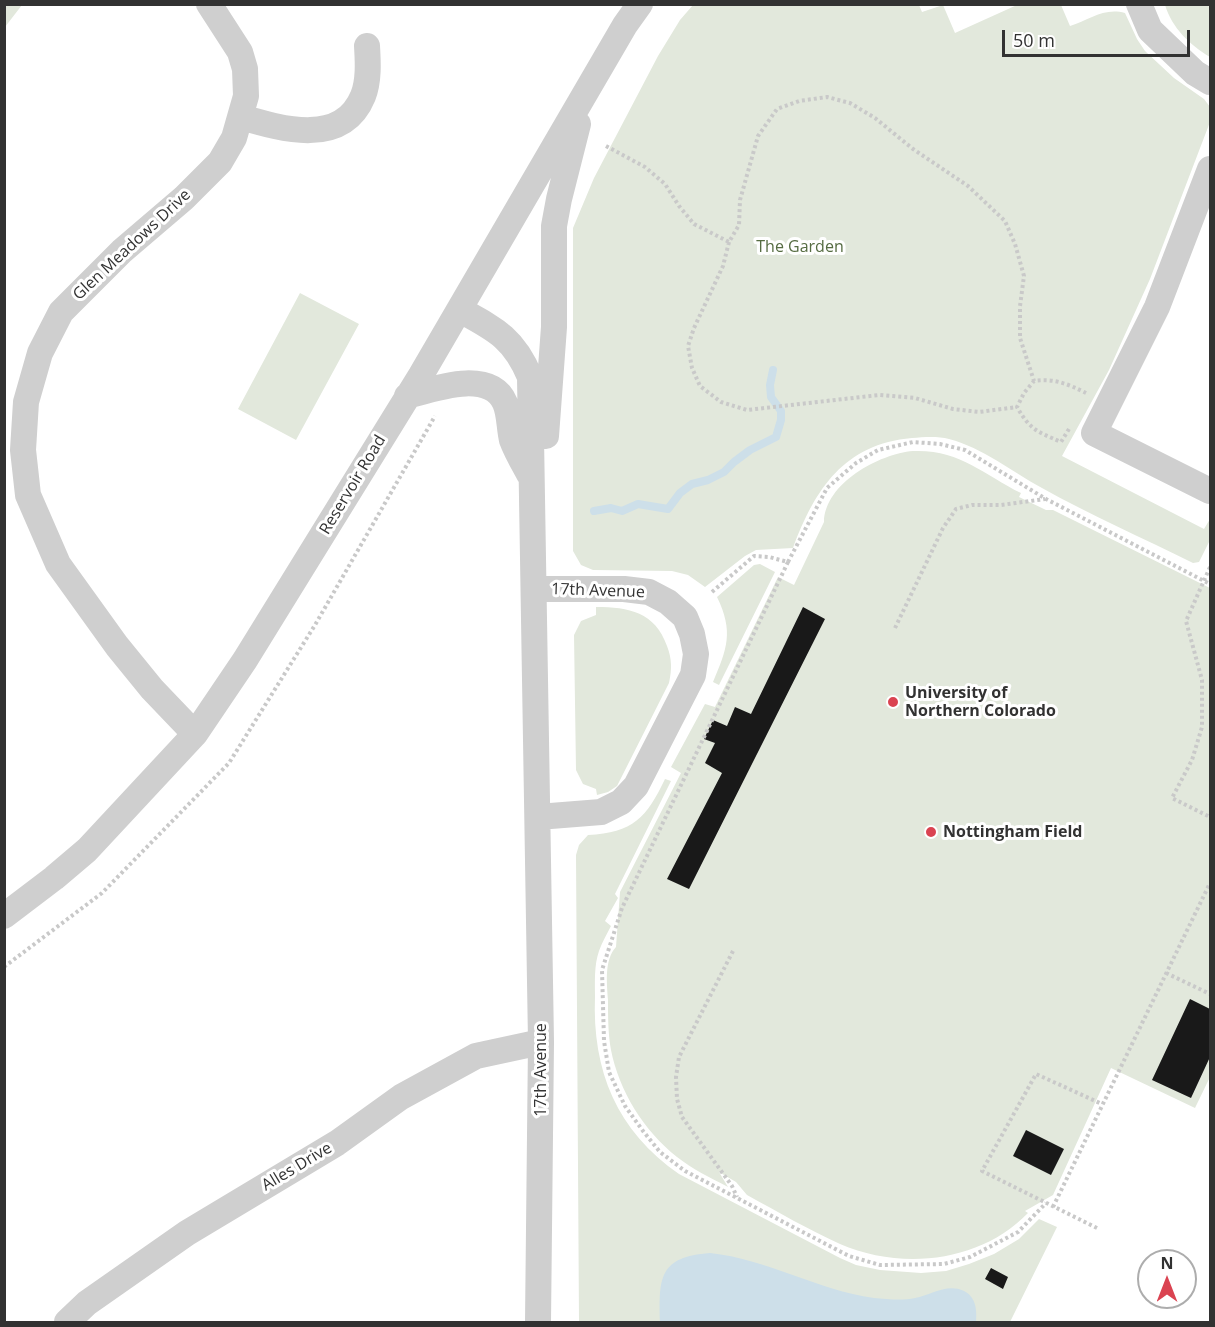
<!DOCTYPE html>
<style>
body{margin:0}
#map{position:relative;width:1215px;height:1327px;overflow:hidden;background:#fff;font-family:"Open Sans",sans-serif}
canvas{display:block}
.frame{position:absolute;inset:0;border:6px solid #323232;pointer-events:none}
.north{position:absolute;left:1137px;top:1249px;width:60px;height:60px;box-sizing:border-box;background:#fff;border:2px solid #adadad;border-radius:50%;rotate:0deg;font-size:16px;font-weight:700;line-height:24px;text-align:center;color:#323232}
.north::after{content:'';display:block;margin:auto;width:21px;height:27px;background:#da4351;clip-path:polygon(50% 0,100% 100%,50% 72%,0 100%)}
.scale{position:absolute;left:1002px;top:30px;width:188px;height:27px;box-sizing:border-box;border:3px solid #323232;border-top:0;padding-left:8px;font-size:18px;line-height:21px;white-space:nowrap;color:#323232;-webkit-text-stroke:4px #fff;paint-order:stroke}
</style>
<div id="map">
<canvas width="1215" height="1327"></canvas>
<div class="frame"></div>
<div class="north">N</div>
<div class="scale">50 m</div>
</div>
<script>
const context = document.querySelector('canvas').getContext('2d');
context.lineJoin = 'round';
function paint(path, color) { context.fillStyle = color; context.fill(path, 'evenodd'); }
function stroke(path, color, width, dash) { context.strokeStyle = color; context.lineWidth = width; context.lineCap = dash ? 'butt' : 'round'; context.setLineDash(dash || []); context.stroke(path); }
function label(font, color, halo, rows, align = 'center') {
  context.font = font + ' "Open Sans",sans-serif'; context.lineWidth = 6; context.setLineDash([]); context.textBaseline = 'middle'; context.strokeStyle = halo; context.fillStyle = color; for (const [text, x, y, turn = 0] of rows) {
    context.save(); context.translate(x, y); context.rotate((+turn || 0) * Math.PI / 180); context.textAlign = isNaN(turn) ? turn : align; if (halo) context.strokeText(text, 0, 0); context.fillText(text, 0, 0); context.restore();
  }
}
paint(new Path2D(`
 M5 4 22 5 5 27 4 5Z
 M906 4 919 5 922 12 943 5 955 33 1017 5H1061L1070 26C1089 20 1104 7 1125 13L1137 39 1145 51 1174 78 1204 99 1210 107V122L1150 279 1109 370 1062 456 1204 529 1210 519V540L1199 562 1193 563C1143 538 1090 515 1042 488 1011 471 983 448 949 439 938 436 924 437 912 438 844 444 815 489 793 548L756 550 745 556 705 587 688 575 672 571 593 570 581 565 573 551V228L594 178 658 56 680 20 693 5Z
 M1165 5H1210V57C1190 45 1172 28 1165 5Z
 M300 293 359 324 296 440 238 409Z
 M913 451C959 449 983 474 1021 493L1019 497 1046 510H1053L1210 588V1077L1195 1108 1111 1068 1053 1195 1025 1211 1028 1213C981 1262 902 1271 840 1244 809 1230 778 1212 747 1195L736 1182 719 1172 728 1187C711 1178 692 1169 677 1157 644 1131 619 1091 611 1050 608 1033 608 1016 608 1000 607 983 604 960 616 947L620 892 681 773 671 767 705 704 715 707 778 577 794 585 824 522C825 483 879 454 913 451Z
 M760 564 775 572 719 685 713 682C727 649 734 632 717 597L754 565Z
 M596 607C629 607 655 612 667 646 672 659 672 669 669 683L617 786 608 792 597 795 596 789 583 784 576 770 574 635 581 621 596 615Z
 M665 779 671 781 615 894 618 898 605 921 611 926C607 934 602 942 599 951 594 965 595 982 595 996 592 1071 617 1131 679 1174L840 1258 856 1265 880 1270 921 1273 946 1271 969 1264 994 1254 1019 1239 1039 1219 1057 1227 1010 1322H579L576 855 579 845 588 835C633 833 647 817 665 779Z`), '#e2e8dc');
paint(new Path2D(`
 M710 1253C767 1259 817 1290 874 1298 887 1299 902 1301 915 1298 931 1295 947 1283 964 1291 976 1297 977 1310 976 1322H660C659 1277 659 1257 710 1253Z`), '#cddfe9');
stroke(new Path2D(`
 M594 511 611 508 622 511 638 504 668 509 680 493 692 484 708 480 724 472 734 462 750 450 776 437 781 420V411L771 397 770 385 773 370`), '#cddfe9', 8);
paint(new Path2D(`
 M803 607 825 619 689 889 667 879 722 773 705 763 715 743 704 739 713 720 727 726 735 707 751 714Z
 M1190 999 1210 1009V1057L1191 1098 1152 1080Z
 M1026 1130 1064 1149 1051 1175 1013 1156Z
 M991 1268 1008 1277 1003 1289 985 1279Z`), '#191919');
stroke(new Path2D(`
 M606 146 645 167 665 184 679 206 694 224 729 242 739 225 740 200 758 136 777 109 799 101 827 97 850 103 875 118 913 149 968 186 1005 221 1015 244 1024 276 1020 306V338L1034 381
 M729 242 723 266 694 328 688 346 692 368 700 386 721 402 747 410 879 395 915 398 953 409 979 412 1017 407
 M1069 429 1061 442C1038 432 1030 430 1017 407L1024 393 1034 381C1054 378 1068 384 1086 393
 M788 562 622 908 602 970 604 1041 609 1072 625 1106 643 1131 660 1152 685 1171 849 1256 880 1265 944 1264 970 1257 1018 1232 1046 1203
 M1210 567 1186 621 1202 680V727L1192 760 1172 798 1210 817
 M712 592 754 556 769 557 788 562 827 488 856 463 878 450 913 442 940 444 965 450 1046 499 1210 584
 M895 628 943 528 956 509 972 505H1001L1045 499
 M733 951 679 1057 676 1077 677 1099 682 1117 732 1186 737 1197
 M4 967 102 893 229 763 315 625 435 416
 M1166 973 1210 994
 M1053 1207 1210 883
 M1097 1228 982 1171 1036 1074 1102 1104`), '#c9c9c9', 4, [3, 3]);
stroke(new Path2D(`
 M1139 4 1150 30 1195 73 1210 82
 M241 117C282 129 342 147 363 96 369 81 368 62 367 46
 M1210 169 1157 307 1094 433 1210 491
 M460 310C495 329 514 338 530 377L541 1042 538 1322
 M407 396C433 389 490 368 505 403 510 414 509 428 512 440 516 451 523 463 529 474
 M546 436 554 327V226L559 199 578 124
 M535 589H624L649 592 668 602 685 617 692 634 696 654 693 675 636 786 621 802 601 812 538 817
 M195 734 152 689 117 646 58 564 28 495 23 450 26 402 40 353 61 312 122 251 184 198 220 162 234 138 246 96 245 69 240 52 209 4
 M4 916 54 878 87 850 195 734 245 660 421 375 625 25 640 4
 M67 1322 87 1303 187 1233 337 1143 401 1097 476 1056 541 1042`), '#cfcfcf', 26);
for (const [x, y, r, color] of [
 [893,702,6,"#da4351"],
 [931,832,6,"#da4351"]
]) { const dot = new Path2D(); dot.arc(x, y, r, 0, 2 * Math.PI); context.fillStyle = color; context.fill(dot); stroke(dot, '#fff', 2); }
label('16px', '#323232', '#fff', [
 ["Glen Meadows Drive",132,245,-43],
 ["Reservoir Road",353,485,-59],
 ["17th Avenue",598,591,2],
 ["17th Avenue",541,1070,-90],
 ["Alles Drive",297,1167,-31]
]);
label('16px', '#566c42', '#fff', [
 ["The Garden",800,247]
]);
label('bold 16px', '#323232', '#fff', [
 ["University of",905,693],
 ["Northern Colorado",905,711],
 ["Nottingham Field",943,832]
], 'left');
</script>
